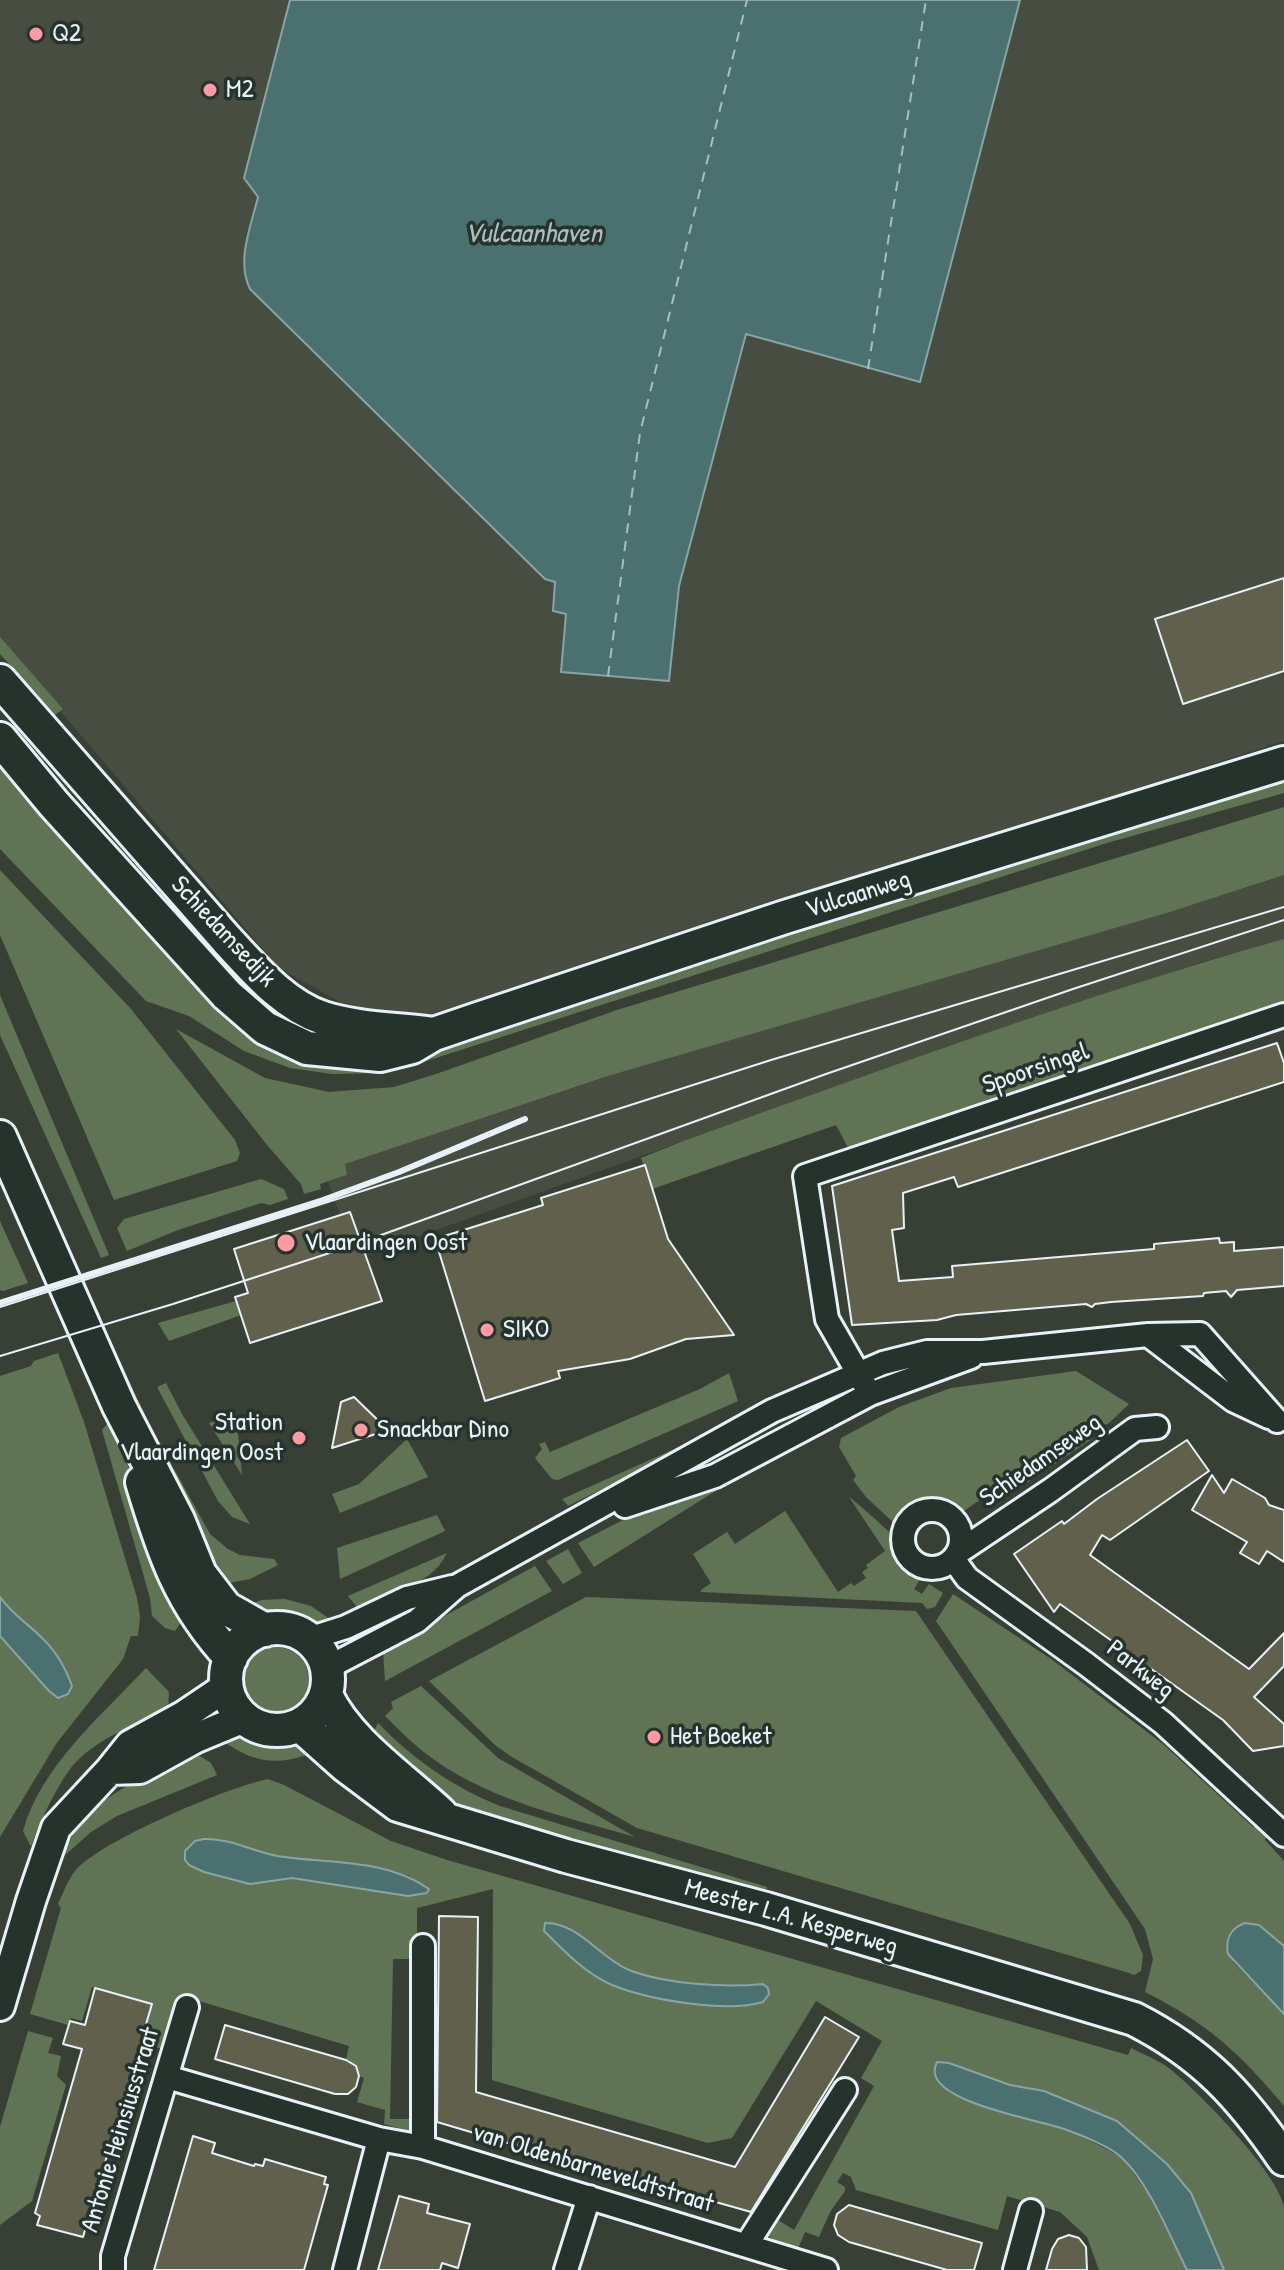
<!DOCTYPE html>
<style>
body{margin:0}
canvas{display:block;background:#384036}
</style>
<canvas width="1284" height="2270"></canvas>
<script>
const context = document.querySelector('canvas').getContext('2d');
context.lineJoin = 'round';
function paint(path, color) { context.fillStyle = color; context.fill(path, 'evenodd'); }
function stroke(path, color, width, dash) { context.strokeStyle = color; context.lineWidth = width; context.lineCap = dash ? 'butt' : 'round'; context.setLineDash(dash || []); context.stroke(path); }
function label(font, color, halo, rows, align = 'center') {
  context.font = font + ' "Patrick Hand",sans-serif'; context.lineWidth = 7; context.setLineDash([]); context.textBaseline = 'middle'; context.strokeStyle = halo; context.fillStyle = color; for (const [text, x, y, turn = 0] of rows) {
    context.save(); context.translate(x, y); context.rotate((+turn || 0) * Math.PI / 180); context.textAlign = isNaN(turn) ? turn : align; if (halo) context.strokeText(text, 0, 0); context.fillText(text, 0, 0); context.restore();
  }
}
paint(new Path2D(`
 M0 0H1284V741L429 1016 351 1008 279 968 0 640Z
 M1284 875V939L1203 962 686 1140 367 1255 349 1241 328 1182 347 1175 344 1164 608 1076 1170 912Z`), '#474d41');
paint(new Path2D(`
 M0 637 63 709 55 715 0 654Z
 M0 756 303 1052 771 936 1099 834 1284 782V793L1107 843 417 1064 377 1073 332 1074 290 1068 244 1051 189 1016 146 1001 0 849Z
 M1284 807V875L1170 912 608 1076 345 1164 347 1175 320 1184 321 1189 304 1194 301 1184 267 1145 176 1029 265 1078 329 1092 394 1087 436 1074 617 1010Z
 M0 870 131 1009 235 1140 240 1153 237 1161 114 1200 0 935Z
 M1284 939V1005L851 1153 836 1125 652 1189 641 1158 686 1140C884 1069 1081 996 1284 939Z
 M0 995 109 1255 101 1258 0 1035Z
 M261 1179 284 1189 288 1199 270 1205 261 1203 178 1230 127 1251 117 1228 124 1219Z
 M0 1221 28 1283 3 1291 0 1290Z
 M236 1301 241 1315 169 1341 158 1323Z
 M110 1339 147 1420 210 1534 228 1549 240 1555 274 1559 278 1565 250 1579 218 1585 104 1341Z
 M58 1353 84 1422 137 1598 140 1617 138 1636H131L123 1659 56 1744 0 1837V1636L58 1698 68 1694 72 1686C66 1669 54 1650 41 1637 26 1622 13 1616 0 1597V1376L31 1366 34 1361Z
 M1076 1371 1129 1404 1109 1423 1089 1432 1092 1439 1000 1501 981 1499 961 1513C932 1497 916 1497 896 1525L866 1497 853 1480 856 1476 839 1447 841 1438 899 1407 951 1388Z
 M729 1373 738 1401 558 1480 552 1479 535 1458 542 1449 539 1444 545 1442 550 1452 700 1389Z
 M166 1383 182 1414 250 1524 232 1517 218 1501 157 1387Z
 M236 1414 242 1475 209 1423Z
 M111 1419 180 1611 181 1622 175 1631 165 1628 152 1616 150 1598 102 1430Z
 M407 1439 428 1477 340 1513 332 1494 359 1484Z
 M697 1439 699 1441 568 1506 562 1499Z
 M754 1467 594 1567 578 1543 621 1521Z
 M849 1497C854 1500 888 1530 893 1536 905 1553 892 1564 923 1575L914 1589 922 1594 929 1584 943 1593 935 1607 927 1609 922 1603 701 1592V1590L711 1583 693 1554 727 1532 735 1544 785 1511 838 1592 851 1583 854 1586 866 1578 862 1572 868 1568 866 1565 885 1551Z
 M437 1515 445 1531 340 1579 337 1548Z
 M568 1549 582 1573 563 1584 546 1561Z
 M447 1553C428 1592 389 1584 360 1611L348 1596Z
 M535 1566 552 1591 385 1681 383 1650Z
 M953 1594 1051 1659 1163 1744 1253 1827 1259 1822 1270 1833 1265 1840 1284 1861V1946L1259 1925 1233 1962 1284 2014V2106C1240 2053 1207 2023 1145 1992L1153 1959 1145 1929 936 1621Z
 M586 1597 916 1611 1130 1924 1143 1955 1141 1971 1134 1975 1129 1973 637 1828 512 1757 495 1745 429 1681Z
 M285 1599 311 1606 334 1622 306 1625 290 1619 261 1618 241 1607 262 1600Z
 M243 1680a33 33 0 1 1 66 0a33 33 0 1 1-66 0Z
 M146 1668 169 1692 168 1710C136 1724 100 1737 75 1763 60 1779 38 1825 31 1847L23 1831C41 1766 102 1715 146 1668Z
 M421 1686 498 1758 635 1837C567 1817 495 1802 436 1761 417 1748 401 1732 385 1716L393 1708 391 1702Z
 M378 1723C414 1760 453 1787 500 1806L767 1887 766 1891 477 1813C430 1794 408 1769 372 1735Z
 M229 1734 250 1735 275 1743 293 1740 315 1752C277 1767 253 1763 220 1739Z
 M192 1751 211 1763 217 1775 117 1816 91 1832 64 1856C69 1841 77 1824 89 1813 118 1787 158 1770 192 1751Z
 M268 1779 284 1785 391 1841 447 1860 1128 2055 1131 2048C1144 2055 1159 2060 1170 2069 1198 2091 1278 2173 1284 2207 1284 2227 1284 2250 1284 2270H1224L1191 2193 1167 2164 1117 2121 1044 2091 1010 2085 949 2063 947 2091 964 2100 1067 2129 1122 2157 1149 2195 1187 2270H1099L1087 2237 1060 2212 1007 2196 998 2230 856 2190 851 2177 843 2173 837 2182 845 2187V2191L830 2212 819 2237 805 2232 797 2251 763 2234 773 2217 794 2230 874 2086 861 2078 882 2041 816 2001 732 2138 708 2143 492 2080 493 1889 417 1908V1959H393L390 2119H414L413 2127 409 2131 384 2124 385 2110 357 2102 364 2078 359 2076 356 2066 346 2060 349 2046 199 2001 195 2003 166 2050 141 2043 151 2004 92 1987 82 2021 71 2018 68 2025 30 2014 61 1908 58 1904C63 1893 68 1880 75 1871 100 1841 228 1787 268 1779ZM204 1839 225 1841 277 1856 363 1866 411 1876 336 1884 284 1878 250 1884 242 1882 189 1865 184 1856 185 1851Z
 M28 2031 53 2038 48 2053 61 2056 57 2076 66 2085 32 2201 0 2225V2127Z`), '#617355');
const water = new Path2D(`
 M290 0H1020L920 382 746 334 679 586 669 681 561 672 566 614 553 611 555 582 545 579 250 289C236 261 251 226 258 197L244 178Z
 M0 1597C13 1615 26 1622 41 1637 55 1650 66 1669 72 1686L68 1694 58 1698 49 1691 0 1636Z
 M204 1839C229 1838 252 1851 277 1856 327 1864 386 1858 429 1889L427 1893 408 1896 292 1878 250 1884 204 1872 189 1865 185 1860V1851L195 1841Z
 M545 1923C578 1922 600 1958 629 1970 665 1984 725 1988 763 1984L768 1988 769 1994 763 2002C726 2013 649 2000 612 1985 586 1974 564 1951 544 1931Z
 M1245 1923 1259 1925 1284 1946V2014L1228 1954C1225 1939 1231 1928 1245 1923Z
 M937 2062 949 2063 1010 2085 1044 2091 1117 2121 1167 2164 1191 2193 1224 2270H1187C1170 2237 1149 2183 1122 2158 1113 2148 1081 2135 1067 2130 1044 2120 916 2102 937 2062Z`);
paint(water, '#4b7070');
stroke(water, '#8aa4a6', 2);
stroke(new Path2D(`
 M868 369 926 0
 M608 676 640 433 747 0`), '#a9bdc2', 2, [10, 8]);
const building = new Path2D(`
 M1284 578V671L1183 704 1155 619Z
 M1277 1043 1284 1063V1082L958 1187 954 1177 903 1193 904 1228 892 1230 899 1281 953 1277 952 1266 1154 1249V1244L1219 1238 1220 1243 1234 1242V1251L1284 1247V1286L1237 1290 1231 1297 1226 1291 1204 1293 1203 1296 1111 1302 1095 1304 1092 1307 1086 1304 956 1315 937 1320 852 1325 832 1186Z
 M645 1165 668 1239 734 1335 686 1339 630 1359 558 1371 560 1378 485 1401 435 1239 543 1205 541 1198Z
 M350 1212 382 1301 250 1343 235 1297 248 1293 234 1249Z
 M354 1397 388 1430 332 1448 341 1402Z
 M1187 1440 1209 1471 1110 1540 1102 1535 1090 1555 1249 1669 1284 1633V1666L1254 1697 1284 1724V1746L1253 1751 1223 1720 1060 1604 1054 1612 1014 1554 1062 1521 1064 1524 1097 1499Z
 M1212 1475 1224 1493 1232 1479 1265 1498 1269 1505 1284 1510V1562L1267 1551 1259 1564 1240 1553 1247 1542 1192 1510Z
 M439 1916 478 1917 476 2092 735 2167 825 2017 859 2037 751 2212 518 2146 437 2122Z
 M95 1988 152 2004 83 2237 37 2225 40 2216 35 2213 82 2049 63 2044 70 2021 85 2025Z
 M225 2025 346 2060 356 2066 359 2076 356 2087 348 2094H335L215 2059Z
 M193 2136 215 2143 212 2153 254 2166 255 2164 263 2166 265 2159 326 2177 324 2184 328 2185 304 2270H154Z
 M399 2196 429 2204 427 2213 470 2224 458 2268 442 2263 440 2270H378Z
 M849 2205 982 2243 974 2270H947L849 2242 838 2235 834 2225 837 2214Z
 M1069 2235 1079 2238 1086 2247 1087 2270H1046L1052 2249 1058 2239Z`);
paint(building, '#61604c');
stroke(building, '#e8f1f8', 2);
const minor = new Path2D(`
 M1148 1335 1233 1400 1269 1417
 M870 1394 827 1319 805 1176 1284 1015
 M625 1506 715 1476 870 1394 971 1357
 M903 1539a29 29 0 1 1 58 0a29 29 0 1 1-58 0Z
 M960 1551 1051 1490 1135 1429 1157 1427
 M954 1560 967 1578 1086 1664 1163 1723 1284 1835
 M308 1639 346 1627 407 1598 452 1587
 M327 1668 417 1621 457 1586 772 1411 883 1363 927 1352H983L1148 1335 1200 1334 1277 1421
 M423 1946V2147
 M167 2077 379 2139 423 2147 826 2270
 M747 2244 845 2090
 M113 2270V2256L187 2007
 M345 2270 379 2139
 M566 2270 589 2197
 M1015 2270 1031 2211`);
const tertiary = new Path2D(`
 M110 1770 140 1769 196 1738 244 1718
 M0 2006 31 1901 56 1828 110 1770 130 1745 183 1716 226 1687`);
const secondary = new Path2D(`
 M0 681 227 940C254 969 284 1005 323 1018 357 1029 398 1029 434 1034
 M0 739 54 804 227 995 265 1028 307 1048 380 1055 412 1047 434 1034 478 1019 785 917 1284 763
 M0 1137 119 1406 178 1520 200 1574 226 1608 265 1630
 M142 1482C163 1552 180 1603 231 1658
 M226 1679a51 51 0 1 1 102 0a51 51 0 1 1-102 0Z
 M326 1695C347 1741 404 1779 441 1814
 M300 1725 346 1766 398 1805 566 1856 766 1909 1134 2019C1203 2054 1241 2096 1284 2159`);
stroke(minor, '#e8f1f8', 28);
stroke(tertiary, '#e8f1f8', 34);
stroke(secondary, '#e8f1f8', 38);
stroke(minor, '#26332d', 22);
stroke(tertiary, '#26332d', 28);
stroke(secondary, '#26332d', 32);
stroke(new Path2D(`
 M0 1307 771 1060 1284 907
 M0 1356 173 1304 348 1247 826 1074 1073 989 1284 920`), '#e8f1f8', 2);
stroke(new Path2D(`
 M0 1303 323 1200 399 1172 525 1119`), '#e8f1f8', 6);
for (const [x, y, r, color] of [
 [36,34,8,"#ff9aa2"],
 [210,90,8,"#ff9aa2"],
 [286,1243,10,"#ff9aa2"],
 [487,1330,8,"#ff9aa2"],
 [361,1430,8,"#ff9aa2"],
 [299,1438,8,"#ff9aa2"],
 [654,1737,8,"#ff9aa2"]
]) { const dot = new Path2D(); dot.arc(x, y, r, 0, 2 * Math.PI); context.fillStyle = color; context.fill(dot); stroke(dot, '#26332d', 3); }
label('26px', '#e8f1f8', '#26332d', [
 ["Q2",52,34],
 ["M2",226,90],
 ["Vlaardingen Oost",304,1243],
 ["SIKO",503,1330],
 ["Station",283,1423,"right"],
 ["Vlaardingen Oost",283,1453,"right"],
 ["Snackbar Dino",377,1430],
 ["Het Boeket",670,1737]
], 'left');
label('26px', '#e8f1f8', '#26332d', [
 ["Vulcaanweg",858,895,-17],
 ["Schiedamsedijk",223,932,47],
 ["Spoorsingel",1036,1069,-19],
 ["Schiedamseweg",1041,1461,-35],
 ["Parkweg",1140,1670,38],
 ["Meester L.A. Kesperweg",791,1918,16],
 ["Antonie Heinsiusstraat",121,2130,-73],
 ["van Oldenbarneveldtstraat",593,2169,17]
]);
label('italic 28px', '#a9bdc2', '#26332d', [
 ["Vulcaanhaven",533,235]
]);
</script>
